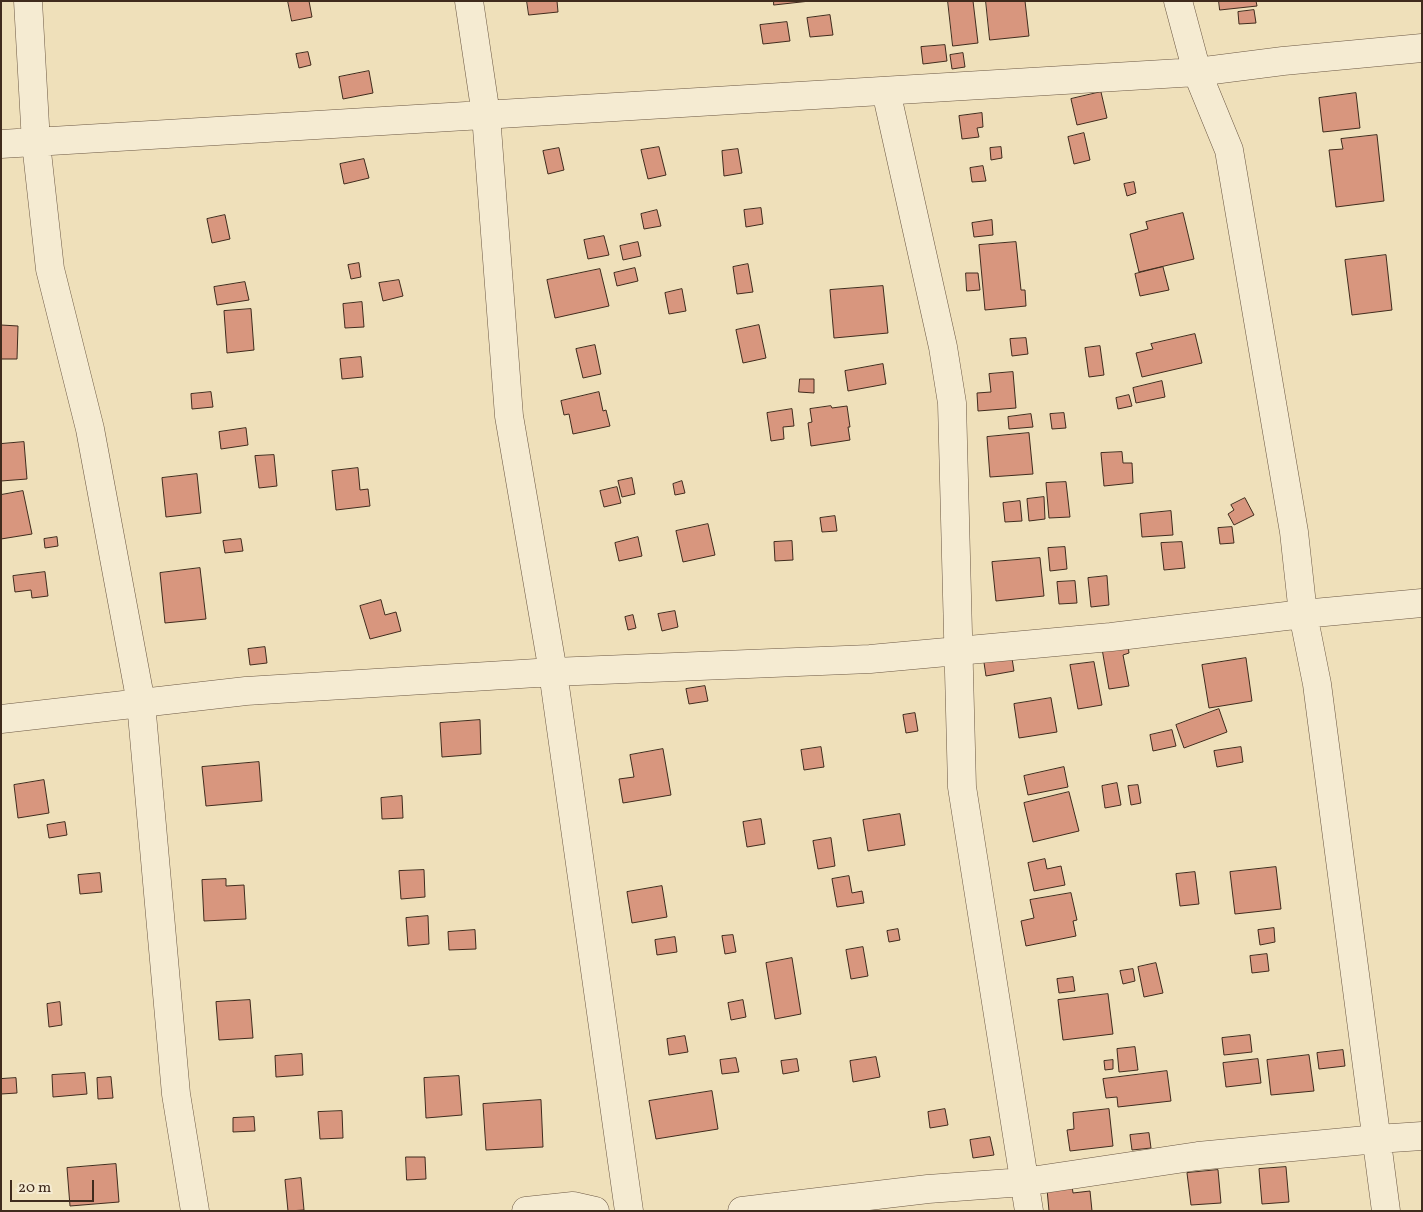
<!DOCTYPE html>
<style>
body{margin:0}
#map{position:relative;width:1423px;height:1212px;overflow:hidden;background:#efe0ba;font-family:Vollkorn,serif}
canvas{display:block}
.frame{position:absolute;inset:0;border:2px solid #402b1d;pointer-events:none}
.scale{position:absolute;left:10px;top:1180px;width:84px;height:22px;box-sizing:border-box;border:2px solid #402b1d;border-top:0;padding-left:6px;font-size:15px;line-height:18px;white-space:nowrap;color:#402b1d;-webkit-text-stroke:4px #f5ebd2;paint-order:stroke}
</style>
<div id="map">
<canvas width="1423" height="1212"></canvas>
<div class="frame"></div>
<div class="scale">20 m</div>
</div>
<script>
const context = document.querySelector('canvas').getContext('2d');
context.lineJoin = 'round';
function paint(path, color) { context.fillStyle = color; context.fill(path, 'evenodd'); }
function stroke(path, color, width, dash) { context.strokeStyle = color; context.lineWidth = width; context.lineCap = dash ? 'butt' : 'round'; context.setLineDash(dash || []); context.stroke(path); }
const building = new Path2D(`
 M288 1H309L312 17 292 21Z
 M527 1H557L558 12 529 15Z
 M774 1H810L774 5Z
 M948 1H973L978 43 953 46Z
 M986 1H1025L1029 36 990 40Z
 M1219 1H1256L1257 6 1220 10Z
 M1254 10 1256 23 1239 24 1238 12Z
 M830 15 833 35 810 37 807 18Z
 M787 22 790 41 763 44 760 25Z
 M945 45 947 61 923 64 921 47Z
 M308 52 311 65 299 68 296 54Z
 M963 53 965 67 952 69 950 55Z
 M369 71 373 93 343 99 339 77Z
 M1101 92 1107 118 1077 125 1071 99Z
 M1356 93 1360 128 1323 132 1319 98Z
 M982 113 983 127 977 128 979 137 962 139 959 116Z
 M1084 133 1090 160 1074 164 1068 137Z
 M1377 135 1384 201 1336 207 1329 150 1343 149 1341 139Z
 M659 147 666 175 648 179 641 150Z
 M1001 147 1002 158 991 160 990 148Z
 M559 148 564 170 548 174 543 151Z
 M738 149 742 173 724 176 722 151Z
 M364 159 369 178 344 184 340 164Z
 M983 166 986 181 972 182 970 168Z
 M1134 182 1136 193 1127 196 1124 184Z
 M761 208 763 224 746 227 744 210Z
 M657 210 661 226 644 229 641 214Z
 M1183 213 1194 259 1139 272 1130 234 1148 229 1146 222Z
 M225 215 230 239 212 243 207 219Z
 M992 220 993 235 974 237 972 223Z
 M604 236 609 255 588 259 584 240Z
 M638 242 641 256 623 260 620 246Z
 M1016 242 1021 290H1025L1026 306 985 310 979 245Z
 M1386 255 1392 310 1352 315 1345 260Z
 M359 263 361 277 351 279 348 265Z
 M748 264 753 292 737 294 733 267Z
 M1163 267 1169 290 1140 296 1135 274Z
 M635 268 638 281 617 286 614 273Z
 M600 269 609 306 555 318 547 280Z
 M966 273H978L980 290 967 291Z
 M399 280 403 296 383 301 379 283Z
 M245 282 249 300 217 305 214 287Z
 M883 286 888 333 834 338 830 290Z
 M682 289 686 311 669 314 665 293Z
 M362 302 364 327 345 328 343 304Z
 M251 309 254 350 227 353 224 311Z
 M1 325 18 326 17 359H1Z
 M759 325 766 358 743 363 736 330Z
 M1195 334 1202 363 1142 377 1136 353 1153 349 1151 344Z
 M1026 338 1028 354 1012 356 1010 339Z
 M595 345 601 374 583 378 576 349Z
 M1100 346 1104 375 1089 377 1085 348Z
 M361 357 363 377 342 379 340 359Z
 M883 364 886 384 848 391 845 371Z
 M1013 372 1016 408 978 411 977 393 991 392 989 374Z
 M800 379H814V393L799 392Z
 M1162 381 1165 397 1136 403 1133 388Z
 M211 392 213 407 192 409 191 394Z
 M599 392 603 411 606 410 610 426 573 434 569 414 564 415 561 401Z
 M1129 395 1132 406 1118 409 1116 398Z
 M831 406 832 408 847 406 850 427H848L850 440 811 446 808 423 812 422 810 409Z
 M792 409 794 426 783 427 784 439 771 441 767 413Z
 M1064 413 1066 428 1052 429 1050 414Z
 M1031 414 1033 427 1009 429 1008 417Z
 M246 428 248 445 221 449 219 432Z
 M1029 433 1033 474 990 477 987 437Z
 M24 442 27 479 1 481V444Z
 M1122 452 1123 463H1132L1133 483 1104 486 1101 453Z
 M274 455 277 486 259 488 255 456Z
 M358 468 360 490 368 489 370 506 336 510 332 471Z
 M197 474 201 513 166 517 162 478Z
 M632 478 635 494 622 497 618 481Z
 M682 481 685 493 675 495 673 484Z
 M1066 482 1070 517 1049 518 1046 483Z
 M617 487 621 503 604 507 600 491Z
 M23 491 32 534 1 539V495Z
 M1044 497 1045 519 1029 521 1027 499Z
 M1245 498 1254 515 1234 525 1228 514 1234 510 1231 505Z
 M1020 501 1022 521 1005 522 1003 503Z
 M1171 511 1173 535 1142 537 1140 514Z
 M835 516 837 531 822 532 820 518Z
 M708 524 715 555 683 562 676 531Z
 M1232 527 1234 543 1220 544 1218 528Z
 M57 537 58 546 45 548 44 539Z
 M638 537 642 556 619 561 615 543Z
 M241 539 243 551 225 553 223 541Z
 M792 541 793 560 775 561 774 542Z
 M1182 542 1185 568 1164 570 1161 543Z
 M1065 547 1067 569 1050 571 1048 548Z
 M1040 558 1044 596 996 601 992 562Z
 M200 568 206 619 165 623 160 573Z
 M45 572 48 596 32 598 31 590 15 592 13 576Z
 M1107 576 1109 605 1091 607 1088 578Z
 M1075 581 1077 603 1059 604 1057 582Z
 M381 600 385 615 396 612 401 631 370 639 360 606Z
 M675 611 678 627 662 631 658 614Z
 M633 615 636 628 628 630 625 617Z
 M1127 639 1129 653 1123 655 1129 686 1109 689 1101 643Z
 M265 647 267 663 250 665 248 649Z
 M1011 652 1014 671 986 676 983 656Z
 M1246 658 1252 701 1209 708 1202 665Z
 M1094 662 1102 705 1078 709 1070 665Z
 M705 686 708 701 689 704 686 689Z
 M1051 698 1057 732 1019 738 1014 704Z
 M1219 709 1227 732 1184 748 1176 725Z
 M915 713 918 731 906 733 903 715Z
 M480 720 481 754 442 757 440 723Z
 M1172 730 1176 746 1153 751 1150 735Z
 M821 747 824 767 804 770 801 750Z
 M1241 747 1243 762 1217 767 1214 751Z
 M663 749 671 795 623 803 619 779 634 777 630 755Z
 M259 762 262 801 206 806 202 767Z
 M1064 767 1068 787 1028 795 1024 776Z
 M44 780 49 813 18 818 14 785Z
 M1117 783 1121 805 1105 808 1102 786Z
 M1138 785 1141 803 1131 805 1128 786Z
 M1069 792 1079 831 1033 842 1024 803Z
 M402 796 403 818 382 819 381 798Z
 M900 814 905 845 868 851 863 820Z
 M761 819 765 844 747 847 743 822Z
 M65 822 67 835 49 838 47 825Z
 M831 838 835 866 818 869 813 841Z
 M1045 859 1047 869 1061 866 1065 885 1034 891 1028 863Z
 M1276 867 1281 909 1235 914 1230 872Z
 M424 870 425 897 401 899 399 871Z
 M1195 872 1199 904 1180 906 1176 874Z
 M100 873 102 892 80 894 78 875Z
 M849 876 852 893 862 891 864 903 837 907 832 879Z
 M226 879V886L244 885 246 919 204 921 202 880Z
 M662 886 667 917 632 923 627 892Z
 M1071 893 1077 920 1073 921 1076 936 1026 946 1021 921 1034 918 1030 900Z
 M428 916 429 944 408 946 406 918Z
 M1274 928 1275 942 1260 945 1258 930Z
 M898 929 900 940 889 942 887 931Z
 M475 930 476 949 449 950 448 932Z
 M733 935 736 952 725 954 722 936Z
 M675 937 677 952 657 955 655 940Z
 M863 947 868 976 851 979 846 950Z
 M1267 954 1269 971 1252 973 1250 956Z
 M792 958 801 1014 775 1019 766 963Z
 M1156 963 1163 993 1144 997 1138 967Z
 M1133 969 1135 981 1123 984 1120 971Z
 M1073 977 1075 991 1059 993 1057 979Z
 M1108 994 1113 1034 1063 1040 1058 1000Z
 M250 1000 253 1038 219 1040 216 1002Z
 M743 1000 746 1017 731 1020 728 1003Z
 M60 1002 62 1025 49 1027 47 1004Z
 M1250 1035 1252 1052 1224 1055 1222 1038Z
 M685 1036 688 1052 669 1055 667 1039Z
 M1135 1047 1138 1070 1119 1072 1117 1049Z
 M1343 1050 1345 1066 1319 1069 1317 1053Z
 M302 1054 303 1075 276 1077 275 1056Z
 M1309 1055 1314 1091 1271 1095 1267 1060Z
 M876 1057 880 1077 853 1082 850 1061Z
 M736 1058 739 1072 722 1074 720 1060Z
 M797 1059 799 1071 783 1074 781 1061Z
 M1258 1059 1261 1083 1226 1087 1223 1063Z
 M1113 1060V1069L1105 1070 1104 1061Z
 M1167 1071 1171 1101 1118 1107 1117 1097 1106 1098 1103 1079Z
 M85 1073 87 1094 53 1097 52 1075Z
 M459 1076 462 1115 426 1118 424 1078Z
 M111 1077 113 1098 98 1099 97 1078Z
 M16 1078 17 1093 1 1094V1079Z
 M712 1091 718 1129 656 1139 649 1101Z
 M541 1100 543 1147 486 1150 483 1104Z
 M945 1109 948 1125 930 1128 928 1112Z
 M1109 1109 1113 1146 1070 1151 1067 1130 1074 1129 1073 1113Z
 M342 1111 343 1138 320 1139 318 1112Z
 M254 1117 255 1131 233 1132V1118Z
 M1149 1133 1151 1148 1132 1150 1130 1135Z
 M990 1137 994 1155 973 1158 970 1140Z
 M406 1157H425L426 1179 407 1180Z
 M116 1164 119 1202 70 1206 67 1168Z
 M1286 1167 1289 1202 1262 1204 1259 1169Z
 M1218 1170 1221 1203 1191 1205 1187 1173Z
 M301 1178 304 1210 288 1211 285 1180Z
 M1072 1186 1073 1193 1090 1191 1092 1211H1049L1047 1189Z`);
paint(building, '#d8967e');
stroke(building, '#402b1d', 1);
const street = new Path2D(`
 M28 1 36 143 50 269 90 429 141 703 176 1094 195 1211
 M469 1 486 115 509 416 553 672 629 1211
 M1178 1 1197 72 1229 150 1294 532 1303 614 1317 684 1386 1211
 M886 91 943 347 952 403 962 787 1029 1211
 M1 144 1197 72 1283 61 1422 48
 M1 719 246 691 553 672 870 659 1111 637 1303 614 1422 603
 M526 1211 573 1206 595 1211
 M742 1211 928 1189 1024 1182 1198 1156 1377 1139 1422 1136`);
stroke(street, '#6c5844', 29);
stroke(street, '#f5ebd2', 28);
</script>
